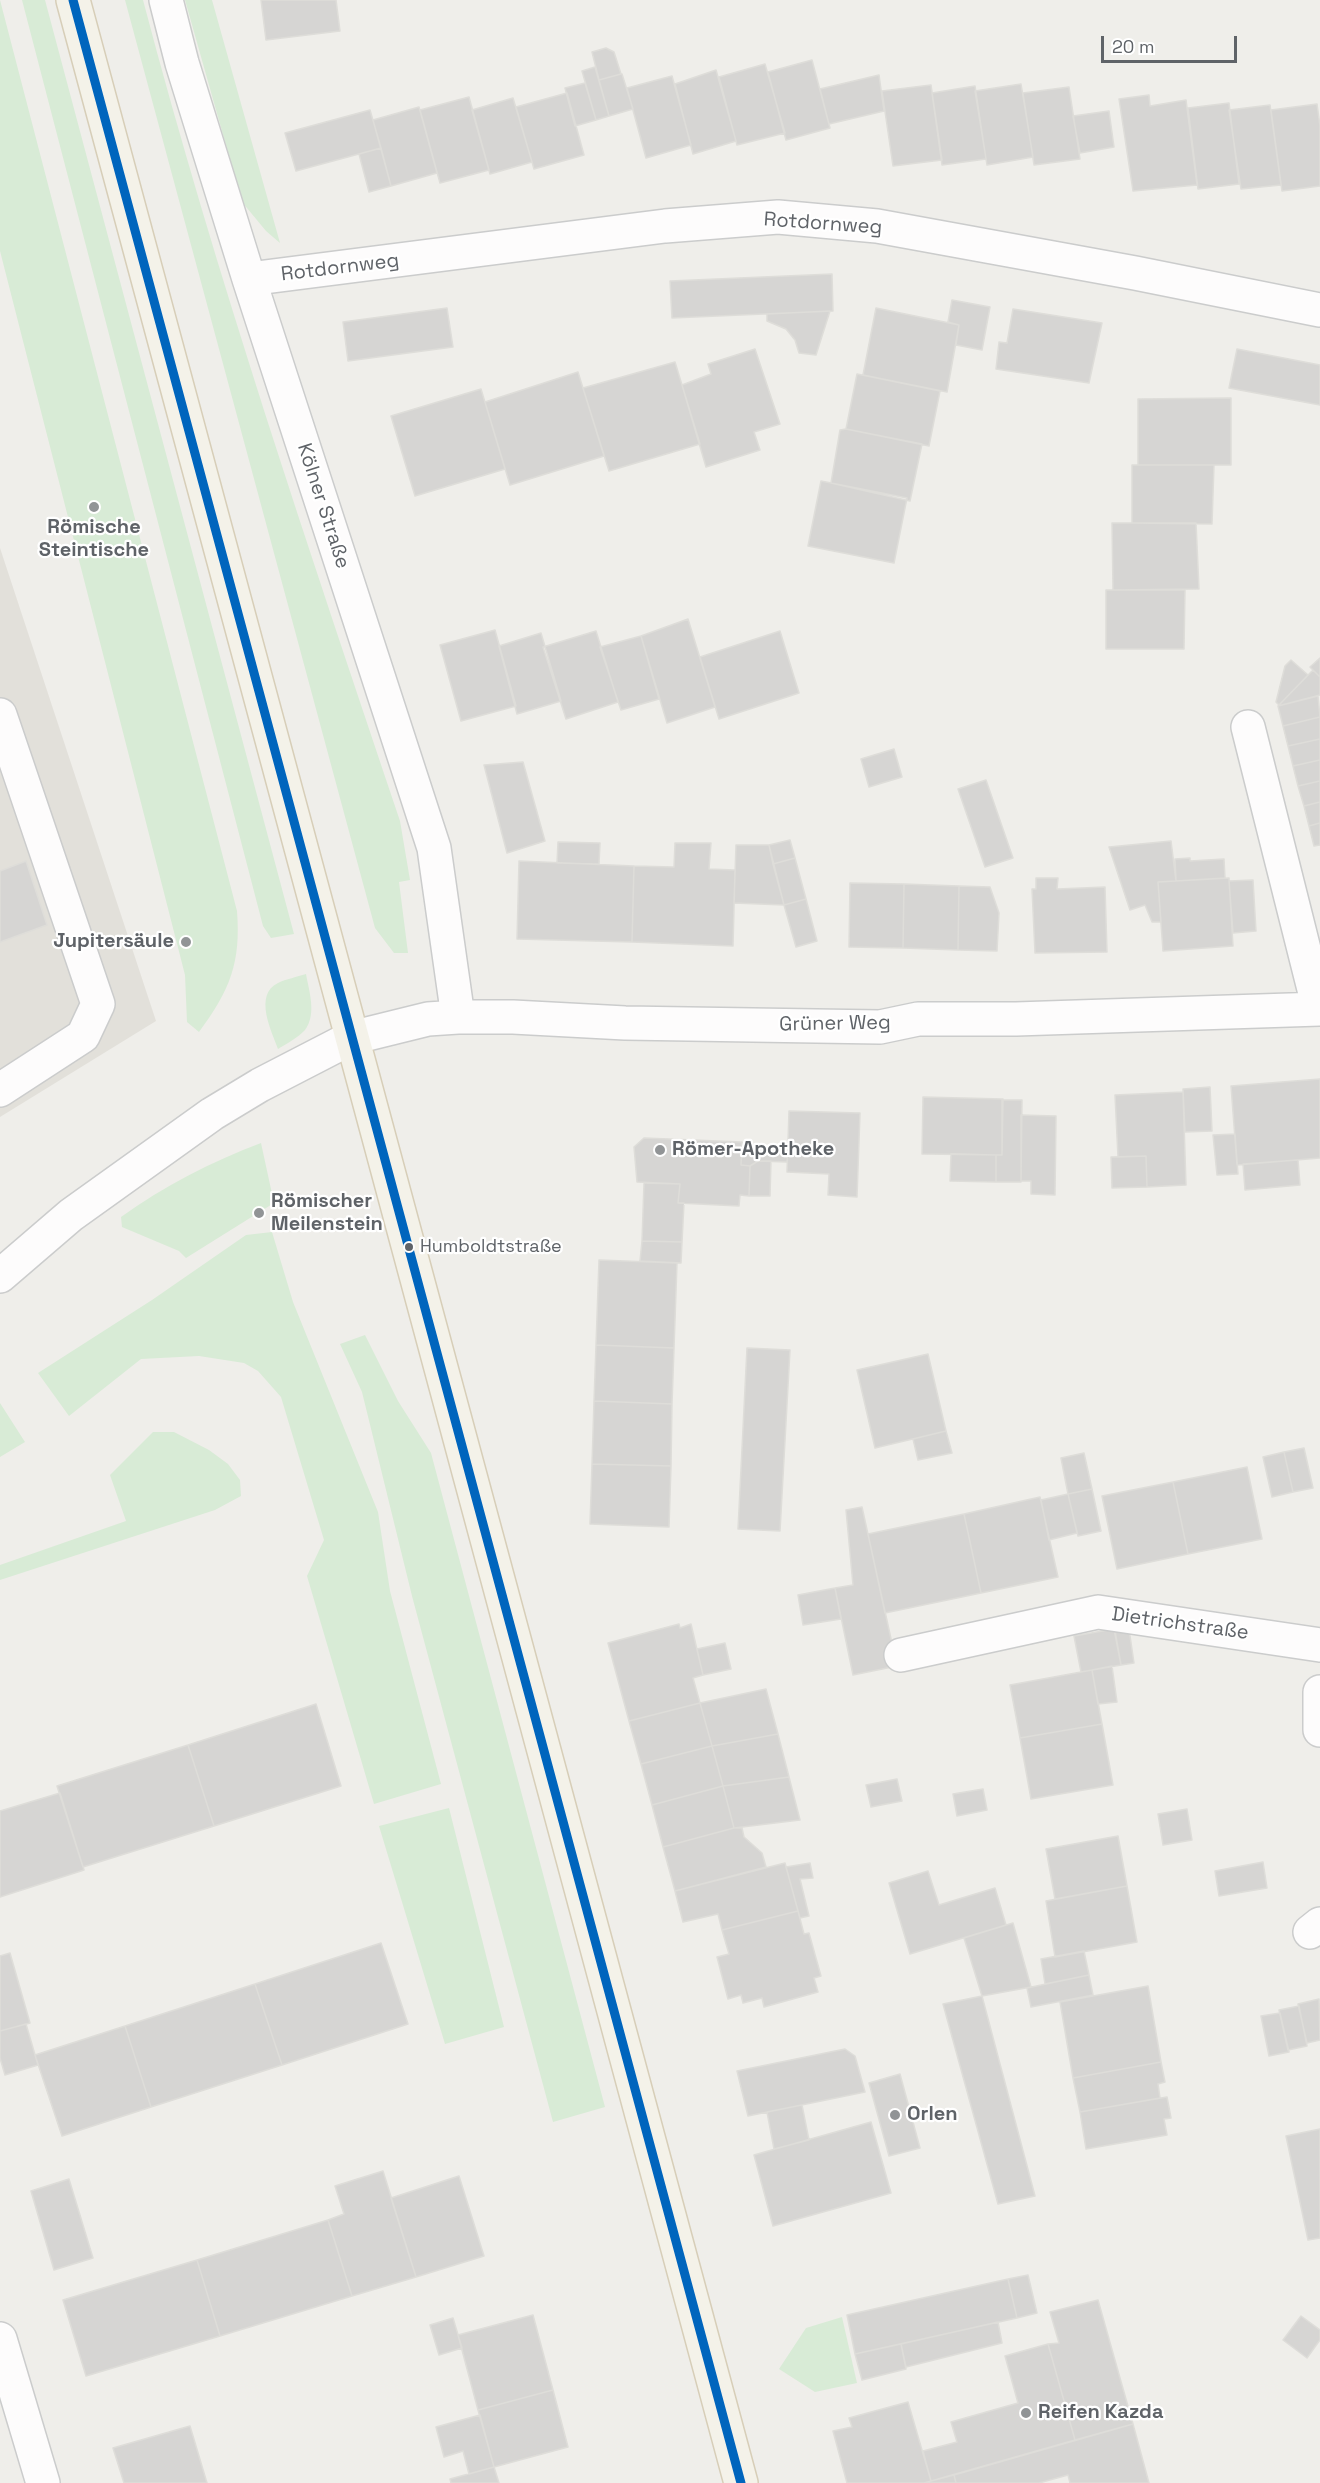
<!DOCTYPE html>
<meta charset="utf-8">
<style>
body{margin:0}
#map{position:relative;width:1320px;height:2483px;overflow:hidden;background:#efeeea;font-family:"Space Grotesk",sans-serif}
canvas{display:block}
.scale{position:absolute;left:1101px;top:36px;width:136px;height:27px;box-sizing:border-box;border:3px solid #5f6368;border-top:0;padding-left:8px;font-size:18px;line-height:21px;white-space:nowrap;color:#5f6368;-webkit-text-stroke:4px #fff;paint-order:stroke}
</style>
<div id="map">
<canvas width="1320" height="2483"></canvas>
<div class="scale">20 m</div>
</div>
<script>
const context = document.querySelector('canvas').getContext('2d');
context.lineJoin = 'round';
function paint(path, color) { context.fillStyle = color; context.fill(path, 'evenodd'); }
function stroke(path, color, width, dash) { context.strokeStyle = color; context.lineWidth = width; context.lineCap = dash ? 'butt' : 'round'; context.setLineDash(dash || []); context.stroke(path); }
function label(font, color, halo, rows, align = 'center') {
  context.font = font + ' "Space Grotesk",sans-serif'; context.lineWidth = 4.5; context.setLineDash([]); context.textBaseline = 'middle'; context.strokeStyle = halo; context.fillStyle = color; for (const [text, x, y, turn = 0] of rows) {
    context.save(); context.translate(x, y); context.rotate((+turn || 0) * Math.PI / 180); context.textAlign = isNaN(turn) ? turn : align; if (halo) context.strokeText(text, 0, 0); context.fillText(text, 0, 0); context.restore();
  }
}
paint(new Path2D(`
 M0 548 156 1021 0 1117Z`), '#e2e0da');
paint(new Path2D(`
 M0 0 237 911C241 963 230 990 199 1032L187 1022 185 975 0 251Z
 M22 0H45L294 934 271 938 263 926Z
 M125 0H143C216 277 309 549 400 821L410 880 399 882 408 953H394L375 928Z
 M185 0H212L280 243 266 231 242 202Z
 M306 974C309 991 317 1014 305 1030 299 1037 286 1044 278 1049 272 1032 253 995 278 983 286 979 297 977 306 974Z
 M261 1143 274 1203 186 1258 179 1251 122 1227 121 1217C164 1186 211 1162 261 1143Z
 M272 1232 293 1302 378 1512 390 1591 441 1784 374 1804 307 1576 324 1540 281 1397 258 1371 244 1363 199 1356 141 1359 69 1416 38 1373 152 1300 246 1235Z
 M365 1335 398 1401 431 1453 605 2107 553 2122 412 1596 362 1392 340 1344Z
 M0 1403 25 1442 0 1457Z
 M153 1432H174L209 1450 228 1464 240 1480 241 1496 215 1510 0 1580V1565L126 1521 110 1475Z
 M449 1808 504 2027 445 2044 379 1826Z
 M842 2317 857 2383 815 2392 779 2369 806 2328Z`), '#d8ebd6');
const building = new Path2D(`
 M261 0H336L340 31 266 40Z
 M606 48 614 52 621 74 599 80 592 52Z
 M812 60 830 128 786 140 768 72Z
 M765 64 785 133 737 145 719 77Z
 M595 67 609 116 596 120 582 71Z
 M716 70 736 141 693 154 675 84Z
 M621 74H622L633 109 609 116 599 80Z
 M879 75 884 111 829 124 820 89Z
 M672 76 691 145 646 158 627 88Z
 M585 83 596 120 575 126 565 88Z
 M1021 84 1033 157 987 165 975 91Z
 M931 85 942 160 893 166 882 91Z
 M975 86 986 159 942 165 932 93Z
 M1069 87 1080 159 1034 165 1023 93Z
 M567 93 584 155 534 169 516 107Z
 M1149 95 1150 106 1186 100 1197 185 1133 191 1119 99Z
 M469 97 489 170 440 183 420 110Z
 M513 98 532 162 490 174 472 110Z
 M1229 103 1239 184 1198 189 1188 108Z
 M1317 104 1320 126V186L1282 191 1271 110Z
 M1270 105 1281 185 1241 189 1229 110Z
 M419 107 437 173 391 186 373 120Z
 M370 110 381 148 296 171 285 133Z
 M1109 111 1114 147 1080 153 1073 116Z
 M381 148 391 186 369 192 359 154Z
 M832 274 833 311 672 318 670 281Z
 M952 300 990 307 982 350 956 345 959 325 948 322Z
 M447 308 453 347 348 361 343 322Z
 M876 308 959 325 947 392 863 375Z
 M1013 309 1102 323 1089 383 996 369 999 342 1007 343Z
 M830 311 816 355 799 353 795 340 786 329 767 321V314Z
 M755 349 780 424 754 432 760 450 706 467 682 385 711 374 708 364Z
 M1237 349 1320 365V405L1229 388Z
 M675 362 700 444 609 471 583 388Z
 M578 372 604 456 510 485 485 402Z
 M857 374 940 391 929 446 846 429Z
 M481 389 505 469 415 496 391 416Z
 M1231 398V465H1138V399Z
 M846 429 922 444 910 501 831 483 840 430Z
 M1132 465H1214L1212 524 1132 523Z
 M821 481 907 498 894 563 808 546Z
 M1112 523H1196L1199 589 1113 590Z
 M1106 590H1185L1184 649H1106Z
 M688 619 715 707 667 723 641 636Z
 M495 630 516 706 461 721 440 645Z
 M596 631 618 702 566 719 543 647Z
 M780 631 799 693 719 719 700 657Z
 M541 633 561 701 517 714 499 646Z
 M641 636 659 699 621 710 600 647Z
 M1320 658V677L1310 667Z
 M1291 660 1308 675 1279 705 1276 702 1285 666Z
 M1313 670 1320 677V695L1278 706Z
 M1318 696 1320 717 1283 726 1278 706Z
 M1320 717V739L1288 746 1283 726Z
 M1320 739V760L1293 766 1288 746Z
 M894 749 902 777 869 787 861 759Z
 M1320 760V781L1298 786 1293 766Z
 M523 762 545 841 507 853 484 765Z
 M986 780 1013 858 985 867 958 789Z
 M1320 781V802L1304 806 1298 786Z
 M1320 802V823L1309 826 1304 806Z
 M1320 823V845L1314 846 1309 826Z
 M790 840 795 858 773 864 769 845Z
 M1171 841 1176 881 1158 882 1161 922H1152L1145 905 1130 910 1109 847Z
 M558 842 600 843 599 864 557 863Z
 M675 843H711L709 869 735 870 733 946 632 942 634 866 674 867Z
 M736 845H769L784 905 734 903Z
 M795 858 806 899 784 905 773 864Z
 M1190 858V861L1224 859 1225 878 1176 881 1175 859Z
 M26 861 47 925 0 942V871Z
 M519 861 634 866 632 942 517 939Z
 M1036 878H1058L1057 889 1105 887 1107 952 1035 953 1032 889H1036Z
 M1229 878 1233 946 1163 951 1158 882Z
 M1253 880 1256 931 1233 933 1229 881Z
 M850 883 904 884 903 948 849 947Z
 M904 884 959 886 958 950 903 948Z
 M959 886 990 887 999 913 997 951 958 950Z
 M806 899 817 941 796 947 784 905Z
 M1320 1079V1158L1237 1165 1231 1086Z
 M1210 1087 1212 1131 1185 1132 1183 1089Z
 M1183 1092 1186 1185 1147 1187 1146 1156 1118 1157 1115 1095Z
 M923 1097 1003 1099 1002 1155 922 1154Z
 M1002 1100H1022L1021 1182H996V1155H1002Z
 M789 1111 860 1113 857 1197 828 1195 829 1174 787 1172Z
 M1021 1115 1056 1116 1055 1195 1031 1194V1181H1021Z
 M1235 1134 1238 1174 1217 1175 1213 1135Z
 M644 1138 742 1142 741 1165 750 1166 749 1196 740 1195 739 1206 678 1203 680 1184 637 1182 634 1147Z
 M742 1149 788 1151 787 1162 758 1161 750 1166 741 1165Z
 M951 1154 996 1155V1182L950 1181Z
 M1146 1156 1147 1187 1112 1188 1111 1157Z
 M1298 1160 1300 1185 1245 1190 1243 1164Z
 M758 1161H771L770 1196H749L750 1166Z
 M644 1183 680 1184 678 1203H684L682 1242 642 1241Z
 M642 1241 682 1242 681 1263 640 1261Z
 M599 1260 677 1263 674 1348 596 1345Z
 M596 1345 674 1348 672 1404 594 1401Z
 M747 1348 790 1350 780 1531 738 1529Z
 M928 1354 946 1431 875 1448 857 1370Z
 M594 1401 672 1404 671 1466 592 1464Z
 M946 1431 952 1453 918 1460 913 1439Z
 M1304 1448 1313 1488 1293 1492 1284 1452Z
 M1284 1452 1293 1492 1272 1497 1263 1457Z
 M1084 1453 1092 1489 1068 1494 1061 1458Z
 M592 1464 671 1466 669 1527 590 1524Z
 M1247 1467 1262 1539 1188 1554 1173 1482Z
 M1173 1482 1188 1554 1117 1569 1102 1496Z
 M1092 1489 1101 1531 1078 1536 1068 1494Z
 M1068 1494 1077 1533 1049 1540 1041 1500Z
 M1040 1497 1058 1577 981 1593 964 1514Z
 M862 1507 897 1666 853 1675 835 1588 853 1585 846 1510Z
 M964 1514 981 1593 885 1613 868 1534Z
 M835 1588 841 1619 803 1625 798 1595Z
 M679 1624 680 1628 691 1624 703 1675 693 1678 700 1703 629 1721 608 1643Z
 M1114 1629 1121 1665 1081 1672 1074 1636Z
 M1129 1629 1134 1663 1121 1665 1115 1631Z
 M725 1643 731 1669 703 1675 697 1649Z
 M1112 1666 1117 1702 1098 1704 1092 1670Z
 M1092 1670 1102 1724 1020 1738 1010 1685Z
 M766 1689 778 1734 712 1746 700 1703Z
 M700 1703 712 1746 641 1764 629 1721Z
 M316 1704 341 1786 214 1826 188 1745Z
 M1102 1724 1113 1785 1031 1799 1020 1738Z
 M778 1734 789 1777 723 1786 712 1746Z
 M188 1745 214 1826 83 1867 57 1786Z
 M712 1746 723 1786 652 1805 641 1764Z
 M789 1777 800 1820 734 1828 723 1786Z
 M897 1779 902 1801 871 1807 866 1785Z
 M723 1786 734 1828 663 1847 652 1805Z
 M983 1789 987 1810 957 1816 953 1794Z
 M60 1793 84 1870 0 1897V1811Z
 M1187 1809 1192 1840 1163 1845 1158 1814Z
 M734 1828H742L744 1837 762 1853 766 1867 675 1891 663 1847Z
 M1118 1836 1127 1886 1055 1899 1046 1849Z
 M1263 1862 1267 1888 1219 1896 1215 1871Z
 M785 1863 798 1911 722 1930 718 1914 683 1922 675 1891Z
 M810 1863 813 1878 800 1879 809 1916 800 1918 786 1867Z
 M928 1871 939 1905 995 1888 1006 1925 910 1954 889 1883Z
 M1127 1886 1137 1942 1055 1957 1046 1901Z
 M798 1911 804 1934 809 1933 821 1976 814 1978 818 1992 764 2007 762 1998 743 2003 741 1995 728 1999 717 1957 729 1954 722 1930Z
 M1013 1923 1031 1987 982 1996 964 1938Z
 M381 1943 408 2024 282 2065 255 1984Z
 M1084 1951 1089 1975 1045 1984 1041 1959Z
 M10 1953 30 2023 0 2031V1956Z
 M1089 1975 1093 1995 1031 2007 1027 1988Z
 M255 1984 282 2065 151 2107 125 2026Z
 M1148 1986 1161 2062 1073 2078 1060 2002Z
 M982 1996 1035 2196 998 2204 943 2004Z
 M1319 1999 1320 2040 1307 2043 1298 2004Z
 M1299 2006 1307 2046 1288 2050 1279 2010Z
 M1280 2013 1289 2052 1269 2056 1261 2016Z
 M26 2024 38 2065 5 2075 0 2058V2031Z
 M125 2026 151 2107 62 2136 35 2055Z
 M845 2049 855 2056 865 2092 748 2116 737 2071Z
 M1161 2062 1165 2082 1158 2084 1160 2098 1080 2112 1073 2078Z
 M900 2074 920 2148 889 2156 869 2083Z
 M1167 2097 1171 2118 1164 2119 1167 2135 1086 2149 1080 2112Z
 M802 2105 809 2140 774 2149 767 2112Z
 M871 2122 891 2193 773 2226 754 2155Z
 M1320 2129V2238L1308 2240 1286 2136Z
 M383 2171 416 2277 352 2296 328 2220 344 2214 335 2186Z
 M459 2176 484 2256 416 2277 391 2198Z
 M69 2179 93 2258 54 2270 31 2191Z
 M328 2220 352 2296 220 2336 197 2260Z
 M197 2260 220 2336 86 2376 63 2300Z
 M1028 2275 1037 2313 1017 2318 1008 2279Z
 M1008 2279 1017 2318 855 2354 847 2315Z
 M1098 2300 1133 2424 1075 2440 1048 2344 1059 2343 1050 2312Z
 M533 2315 553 2390 478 2410 458 2335Z
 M1301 2316 1320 2330V2340L1307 2358 1283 2340Z
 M453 2318 462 2348 439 2355 430 2325Z
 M998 2322 1002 2343 906 2367 901 2344Z
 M901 2344 906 2369 862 2380 855 2354Z
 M1048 2344 1075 2440 931 2481 923 2451 957 2442 951 2422 1018 2403 1005 2356Z
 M553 2390 568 2447 494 2467 478 2410Z
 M908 2402 931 2481 924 2483H847L833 2431 852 2427 849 2418Z
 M480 2415 494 2467 469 2474 463 2451 444 2457 436 2427Z
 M1133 2424 1149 2483H1070L1068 2475 1039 2483H956L954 2475Z
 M190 2426 207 2483H124L113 2448Z
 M494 2467 499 2483H451L450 2479Z
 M954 2475 956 2483H924L931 2481Z`);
paint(building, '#d6d5d3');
stroke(building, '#deddd9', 1.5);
const minor = new Path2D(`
 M166 0 182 63 249 279 434 848 458 1017
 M249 279 665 226 778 217 877 226 1135 273 1320 310
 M0 715 98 1004 83 1036 0 1090
 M1248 727 1319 1009
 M0 1276 71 1215 212 1114 260 1085 351 1038 428 1019 458 1017H513L625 1023 880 1027 918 1019H1016L1320 1009
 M901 1655 1098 1612 1320 1645
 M1320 1692V1730
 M1310 1932 1320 1924
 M0 2339 43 2483`);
const major = new Path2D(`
 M73 0 741 2483`);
stroke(minor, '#cbcccc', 36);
stroke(major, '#d7ceb8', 36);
stroke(minor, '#fdfcfc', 33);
stroke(major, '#f4f2e9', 33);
stroke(new Path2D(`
 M73 0 741 2483`), '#0065bd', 9);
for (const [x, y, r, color] of [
 [94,507,6,"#919496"],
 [186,942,6,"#919496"],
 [660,1150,6,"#919496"],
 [259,1213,6,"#919496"],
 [409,1247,5,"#5f6368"],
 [895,2115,6,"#919496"],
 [1026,2413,6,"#919496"]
]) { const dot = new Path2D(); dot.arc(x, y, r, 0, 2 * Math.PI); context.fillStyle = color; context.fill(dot); stroke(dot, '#fff', 2); }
label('18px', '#5f6368', '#fff', [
 ["Humboldtstraße",420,1247]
], 'left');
label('20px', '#5f6368', '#fff', [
 ["Rotdornweg",823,224,4],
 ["Rotdornweg",340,268,-7],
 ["Kölner Straße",323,506,72],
 ["Grüner Weg",835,1024,-1],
 ["Dietrichstraße",1180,1624,8]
]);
label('bold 20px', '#5f6368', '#fff', [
 ["Römische",94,528,"center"],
 ["Steintische",94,551,"center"],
 ["Jupitersäule",174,942,"right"],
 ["Römer-Apotheke",672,1150],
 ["Römischer",271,1202],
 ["Meilenstein",271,1225],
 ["Orlen",907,2115],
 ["Reifen Kazda",1038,2413]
], 'left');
</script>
